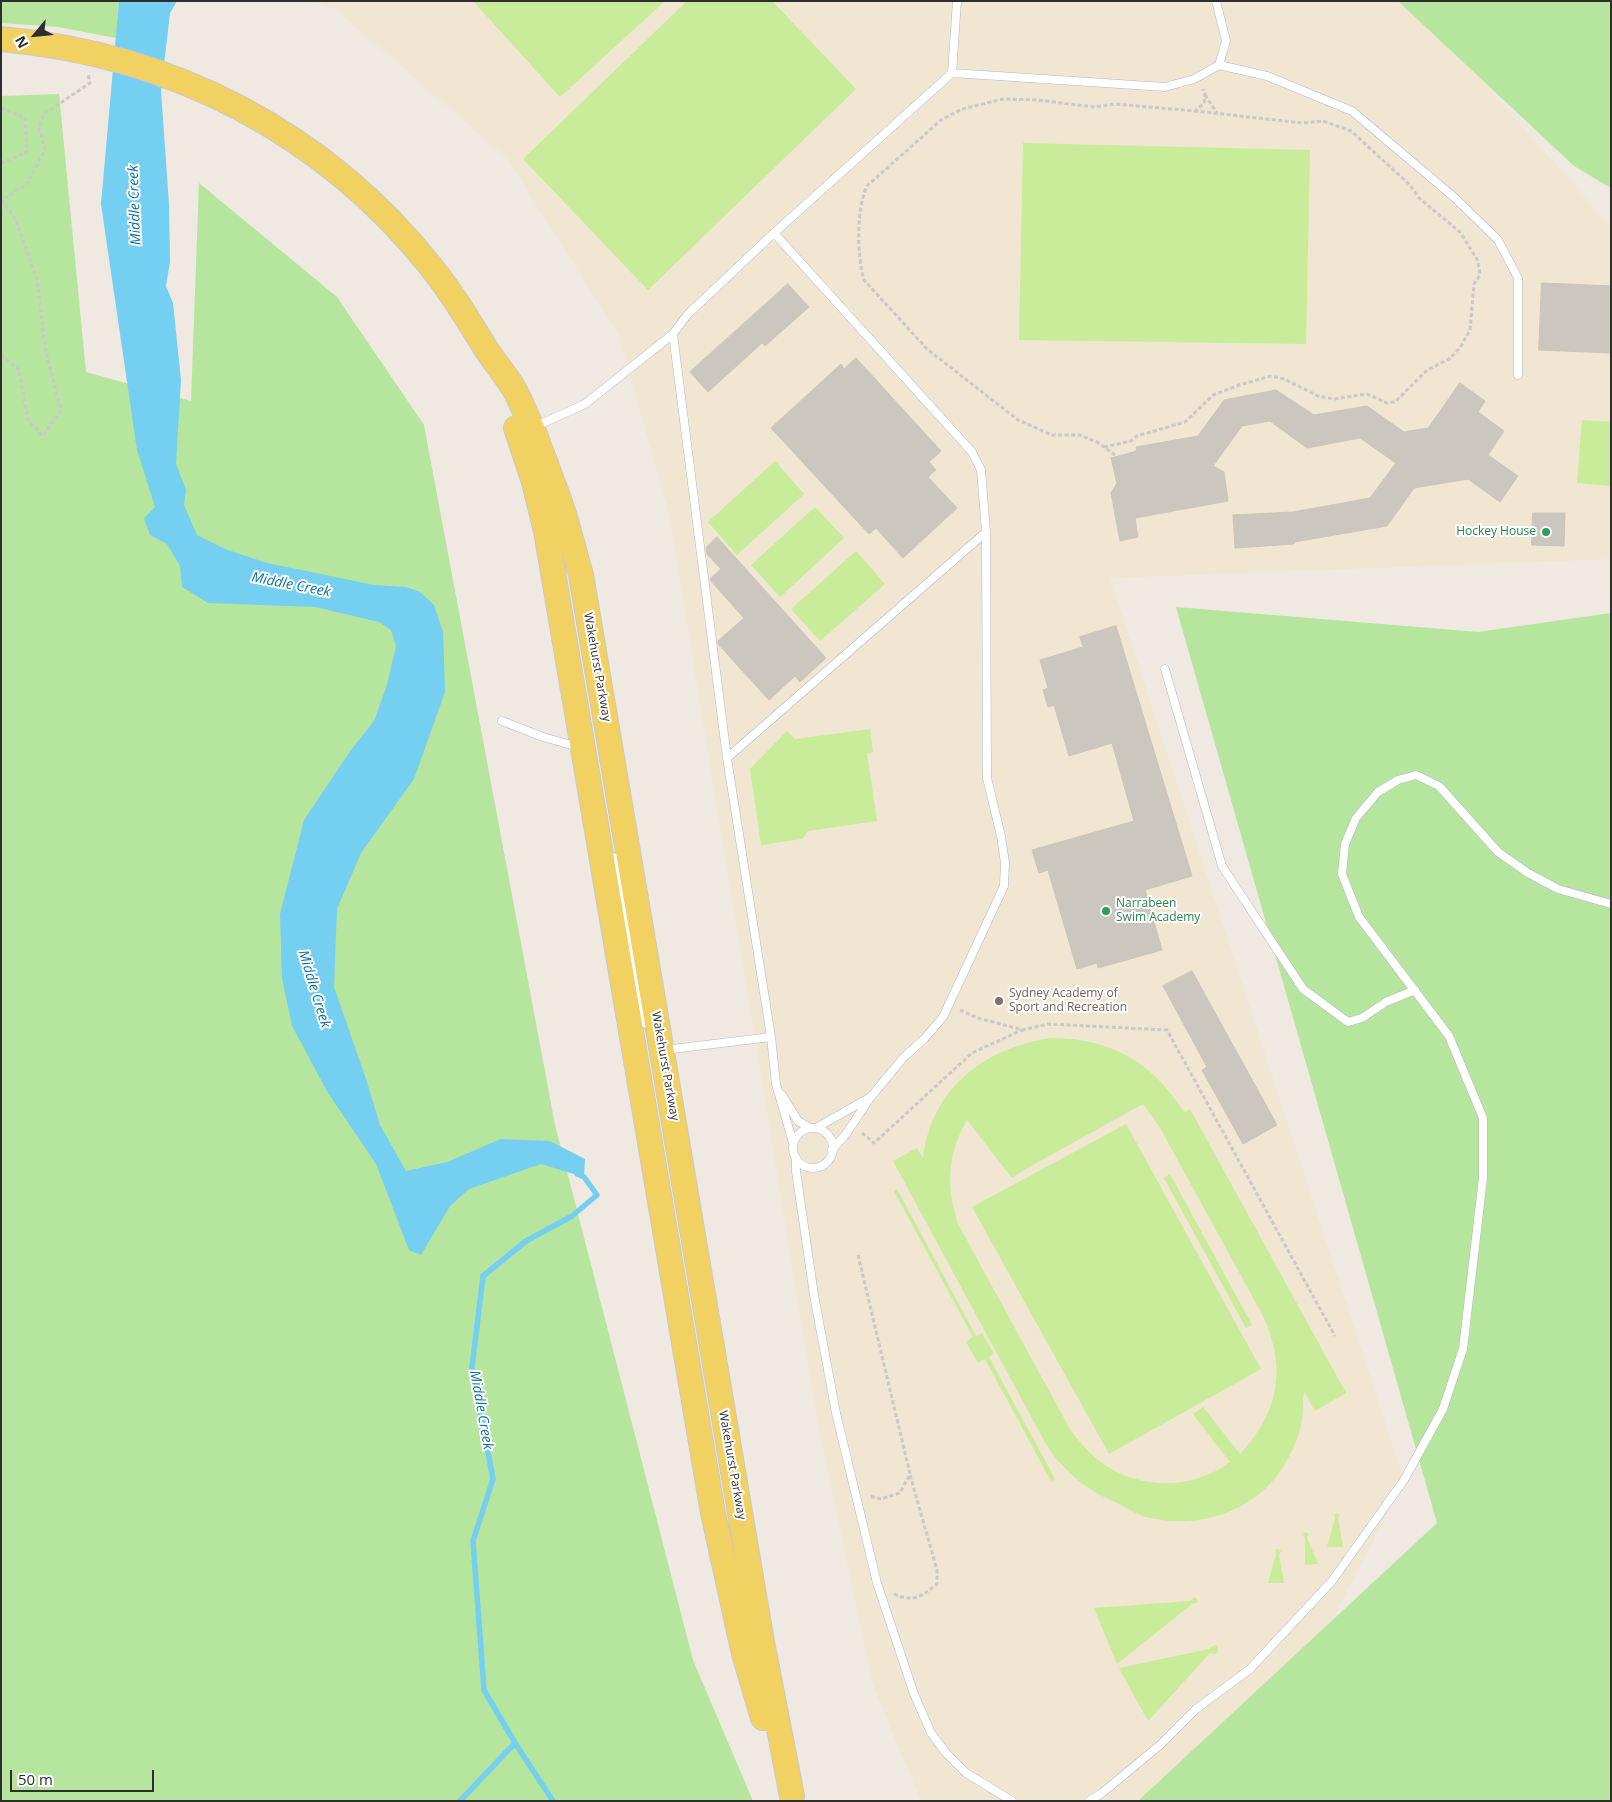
<!DOCTYPE html>
<style>
body{margin:0}
#map{position:relative;width:1612px;height:1802px;overflow:hidden;background:#efe9e1;font-family:"Open Sans",sans-serif}
canvas{display:block}
.frame{position:absolute;inset:0;border:2px solid #2e2e2e;pointer-events:none}
.north{position:absolute;left:10px;top:10px;width:50px;height:50px;-webkit-text-stroke:4px #fff;paint-order:stroke;rotate:242deg;font-size:14px;font-weight:700;line-height:20px;text-align:center;color:#2e2e2e}
.north::after{content:'';display:block;margin:auto;width:18px;height:22px;background:#2e2e2e;clip-path:polygon(50% 0,100% 100%,50% 72%,0 100%)}
.scale{position:absolute;left:10px;top:1770px;width:144px;height:22px;box-sizing:border-box;border:2px solid #2e2e2e;border-top:0;padding-left:6px;font-size:15px;line-height:18px;white-space:nowrap;color:#2e2e2e;-webkit-text-stroke:4px #fff;paint-order:stroke}
</style>
<div id="map">
<canvas width="1612" height="1802"></canvas>
<div class="frame"></div>
<div class="north">N</div>
<div class="scale">50 m</div>
</div>
<script>
const context = document.querySelector('canvas').getContext('2d');
context.lineJoin = 'round';
function paint(path, color) { context.fillStyle = color; context.fill(path, 'evenodd'); }
function stroke(path, color, width, dash) { context.strokeStyle = color; context.lineWidth = width; context.lineCap = dash ? 'butt' : 'round'; context.setLineDash(dash || []); context.stroke(path); }
function label(font, color, halo, rows, align = 'center') {
  context.font = font + ' "Open Sans",sans-serif'; context.lineWidth = 4; context.setLineDash([]); context.textBaseline = 'middle'; context.strokeStyle = halo; context.fillStyle = color; for (const [text, x, y, turn = 0] of rows) {
    context.save(); context.translate(x, y); context.rotate((+turn || 0) * Math.PI / 180); context.textAlign = isNaN(turn) ? turn : align; if (halo) context.strokeText(text, 0, 0); context.fillText(text, 0, 0); context.restore();
  }
}
paint(new Path2D(`
 M313 1H1412L1611 227V559L1110 578 1404 1480 1322 1640 1369 1801H921L873 1685 818 1424 669 514 619 336 507 158 335 9Z`), '#f0e6d1');
paint(new Path2D(`
 M1 1H119L116 38 58 27 1 23Z
 M1398 1H1611V188L1574 166Z
 M59 94 86 372 191 401 199 183 337 297 424 425 555 1125 693 1660 753 1801H1V96Z
 M1176 607 1478 632 1611 613V1801H1138L1437 1523Z`), '#b6e59e');
paint(new Path2D(`
 M473 1H665L560 97Z
 M687 1H772L856 89 648 290 523 159Z
 M1023 143 1310 150 1306 344 1019 340Z
 M1582 420 1611 422V486L1577 483Z
 M775 461 804 494 737 555 708 522Z
 M815 507 844 538 780 597 751 565Z
 M856 551 885 584 820 641 791 609Z
 M870 729 873 752 867 753 877 821 808 831 802 839 761 845 750 769 787 731 795 739Z
 M1050 1038C1111 1038 1151 1061 1184 1112L1190 1109 1346 1393 1315 1411 1304 1392C1302 1400 1304 1409 1302 1418 1300 1436 1292 1452 1283 1467 1254 1513 1197 1530 1146 1517 1135 1514 1126 1507 1115 1502 1095 1494 1078 1482 1063 1466 1054 1457 1047 1446 1041 1435L893 1161 917 1148 923 1158C932 1088 983 1049 1050 1038ZM1143 1104 1159 1126 1263 1316C1287 1369 1279 1412 1240 1454L1203 1407 1193 1414 1230 1462C1198 1487 1149 1490 1113 1470 1096 1461 1083 1446 1071 1431L958 1224C946 1187 947 1154 967 1120L1012 1178 1022 1171Z
 M1126 1124 1261 1369 1109 1454 972 1207Z
 M1170 1174 1252 1325 1246 1328 1164 1178Z
 M897 1189 976 1336 982 1333 994 1354 989 1357 1055 1479 1051 1481 985 1359 978 1363 966 1342 973 1337 894 1191Z
 M1336 1513 1340 1515 1338 1519 1343 1547H1327L1335 1519 1334 1514Z
 M1305 1532 1309 1534 1307 1538 1318 1564 1305 1565V1538L1303 1534Z
 M1277 1549 1281 1551 1279 1555 1284 1583H1268L1276 1555 1275 1550Z
 M1194 1597 1198 1600 1197 1603 1192 1604 1117 1664 1094 1608 1190 1601Z
 M1214 1645 1217 1646 1218 1649 1217 1653 1214 1654 1210 1653 1148 1721 1119 1668 1209 1649Z`), '#c9ec9a');
paint(new Path2D(`
 M119 1H177L170 13 161 91 169 204 170 262 166 286 173 303 181 380 176 464 186 490 184 505 197 535 225 549 267 563 374 585 406 587 420 592 434 605 443 632 445 692 414 779 361 853 337 909 334 987 366 1079 380 1125 406 1171 447 1162 501 1139 550 1141 585 1159 584 1177 541 1164 469 1189 450 1206 421 1255 409 1250 376 1164 328 1093 292 1026 282 978 280 914 304 820 351 750 374 721 387 685 396 646 391 630 379 622 315 607 208 603 182 587 180 566 167 544 150 535 144 518 155 507 137 450 101 204Z`), '#75cff0');
stroke(new Path2D(`
 M460 1801 515 1743
 M553 1801 515 1743 484 1690 473 1541 493 1479 472 1367 483 1276 526 1241 572 1216 597 1195 584 1177 577 1174`), '#75cff0', 5.5);
const building = new Path2D(`
 M1542 283 1611 286V353L1539 350Z
 M788 284 809 307 765 346 762 343 708 392 690 372Z
 M856 358 941 451 929 462 936 470 928 477 957 508 903 558 876 528 869 534 771 428 841 364 844 369Z
 M1460 383 1485 401 1478 412 1504 431 1488 455 1518 476 1500 502 1468 479 1414 488 1387 526 1294 542V544L1235 548 1233 515 1293 512 1370 498 1396 463 1360 438 1307 448 1270 421 1242 426 1213 466 1224 472 1228 501 1135 518 1138 537 1120 541 1111 493 1117 483 1111 458 1137 451 1136 447 1198 436 1224 400 1276 390 1314 415 1367 406 1404 432 1428 428Z
 M1533 513H1565L1564 546 1532 545Z
 M717 537 826 658 800 682 795 676 769 700 718 644V641L744 618 710 580V579L721 569 707 554 706 548Z
 M1116 626 1192 876 1145 890 1162 950 1098 968 1097 963 1077 969 1048 870 1039 873 1032 850 1134 821 1112 743 1069 756 1054 705 1048 707 1043 690 1048 688 1040 660 1083 647 1080 637Z
 M1192 971 1277 1125 1243 1144 1202 1070 1207 1067 1163 986Z`);
paint(building, '#cbc7bf');
stroke(building, '#cbc5ba', 1);
const lane = new Path2D(`
 M1216 1 1226 41 1219 65
 M952 73 1165 87 1194 79 1219 65 1267 76 1352 111 1455 198 1498 240 1518 278V375
 M774 233 972 452 981 470 986 532 987 778 1001 836 1005 863 1004 886 943 1017 924 1039 903 1058 870 1098 846 1134 832 1150
 M673 334 727 758 771 1037 776 1084 793 1143
 M534 427 585 404 673 334 687 315 774 233 952 73 957 1
 M1165 669 1222 866 1303 989 1348 1022 1362 1018 1386 1002 1415 990
 M502 721 543 737 579 747
 M727 758 986 532
 M664 1050 771 1037
 M782 1095 798 1121 810 1128
 M816 1128 869 1098
 M793 1148a20 20 0 1 1 40 0a20 20 0 1 1-40 0Z
 M796 1158V1171L814 1295 836 1413 877 1583 914 1694 931 1733 946 1753 966 1773 1012 1801
 M1089 1801 1102 1793 1160 1745 1196 1709 1250 1669 1332 1581 1404 1480 1443 1409 1463 1349 1483 1178V1118L1449 1036 1359 917 1342 874 1345 844 1356 818 1378 792 1398 780 1416 775 1439 786 1498 852 1528 873 1558 889 1611 904`);
const street = new Path2D(`
 M614 861 645 1020`);
const primary = new Path2D(`
 M1 39C172 54 325 133 432 268 452 293 469 321 486 349 494 361 503 372 511 384 519 396 525 412 531 426 537 437 540 450 545 461 550 476 556 490 561 505 569 528 574 552 581 575L762 1642 792 1796
 M516 428 534 482 546 531 713 1513 744 1654 763 1718`);
stroke(lane, '#b4b7c1', 9);
stroke(street, '#b4b7c1', 17);
stroke(primary, '#c9c9c9', 26);
stroke(new Path2D(`
 M1205 95 1217 113
 M1 108 25 118 27 152 1 163
 M1 355 19 370 28 420 43 436 61 410 45 347 37 279 16 220 2 200 27 184 45 150 39 127 44 114 90 83 88 73
 M1104 447 1131 441 1137 436 1185 422 1213 395 1239 385 1271 376 1284 379 1318 396 1334 399 1367 394 1387 403 1395 402 1427 370 1449 359 1460 348 1470 330 1474 284 1480 275 1478 261 1460 232 1419 198 1410 185 1351 131 1323 121 1303 123 1195 111
 M1115 455 1097 442 1080 435H1052L1018 420 927 349 864 280C857 256 856 210 867 186L941 120 962 109 1003 99 1037 100 1094 107 1115 104 1195 111 1204 103 1205 94 1203 89
 M960 1010 978 1018 1023 1030 1048 1024 1167 1030 1335 1336
 M862 1133 874 1143 972 1053 1022 1030
 M858 1255 910 1474 900 1493 881 1499 869 1496
 M894 1594C913 1603 922 1596 937 1584V1570L910 1475`), '#c9c9c9', 3, [4, 2.5]);
stroke(lane, '#fff', 8);
stroke(street, '#fff', 15);
stroke(primary, '#f2d163', 24);
for (const [x, y, r, color] of [
 [1546,532,5,"#2e9e5b"],
 [1106,911,5,"#2e9e5b"],
 [999,1001,5,"#8d6e63"]
]) { const dot = new Path2D(); dot.arc(x, y, r, 0, 2 * Math.PI); context.fillStyle = color; context.fill(dot); stroke(dot, '#fff', 2); }
label('12px', '#27864d', '#fff', [
 ["Hockey House",1536,532],
 ["Narrabeen",1116,904,"left"],
 ["Swim Academy",1116,918,"left"]
], 'right');
label('12px', '#2e2e2e', '#fff', [
 ["Wakehurst Parkway",597,667,80],
 ["Wakehurst Parkway",665,1066,80],
 ["Wakehurst Parkway",732,1465,80]
]);
label('12px', '#785e54', '#fff', [
 ["Sydney Academy of",1009,994],
 ["Sport and Recreation",1009,1008]
], 'left');
label('italic 14px', '#0d6fa3', '#fff', [
 ["Middle Creek",135,205,-92],
 ["Middle Creek",291,585,11],
 ["Middle Creek",314,989,73],
 ["Middle Creek",481,1410,80]
]);
</script>
